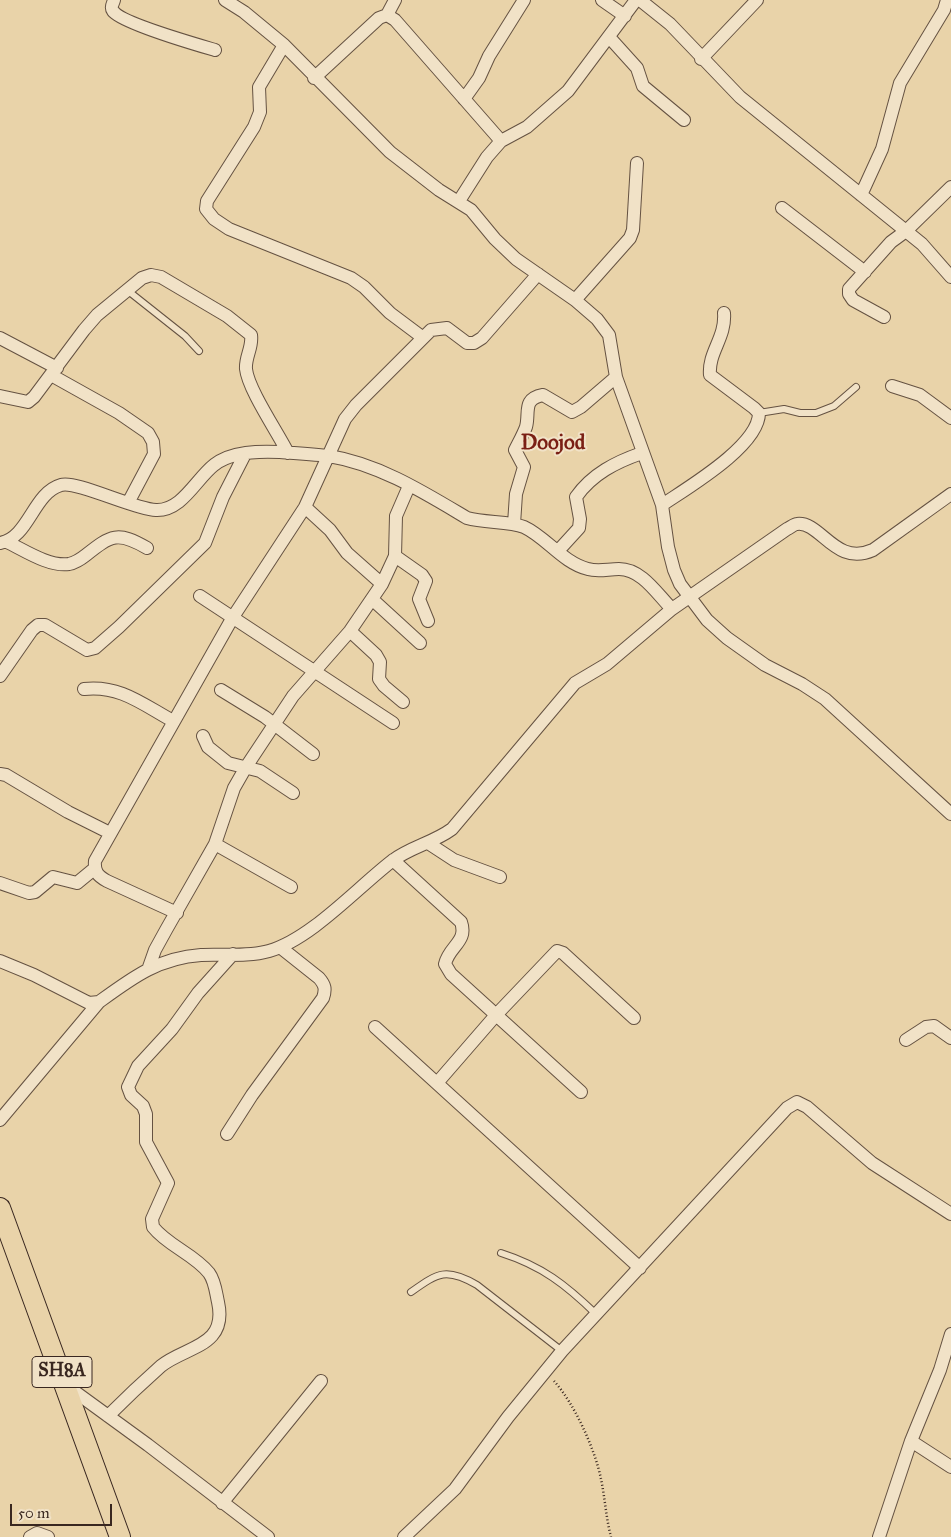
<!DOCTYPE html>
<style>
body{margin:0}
#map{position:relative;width:951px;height:1537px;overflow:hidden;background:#e9d3a9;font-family:"IM FELL Great Primer",serif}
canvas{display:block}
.scale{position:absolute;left:10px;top:1504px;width:102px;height:22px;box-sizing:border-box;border:2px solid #392720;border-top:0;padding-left:6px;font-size:15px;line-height:18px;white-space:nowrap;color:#392720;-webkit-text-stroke:4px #f1e2c7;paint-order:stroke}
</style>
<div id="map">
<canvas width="951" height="1537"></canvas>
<div class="scale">50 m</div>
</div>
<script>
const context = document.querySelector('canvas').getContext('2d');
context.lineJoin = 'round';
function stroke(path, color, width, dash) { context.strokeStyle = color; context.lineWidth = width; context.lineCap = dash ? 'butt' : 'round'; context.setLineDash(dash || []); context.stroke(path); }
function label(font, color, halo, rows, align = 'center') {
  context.font = font + ' "IM FELL Great Primer",serif'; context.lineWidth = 4; context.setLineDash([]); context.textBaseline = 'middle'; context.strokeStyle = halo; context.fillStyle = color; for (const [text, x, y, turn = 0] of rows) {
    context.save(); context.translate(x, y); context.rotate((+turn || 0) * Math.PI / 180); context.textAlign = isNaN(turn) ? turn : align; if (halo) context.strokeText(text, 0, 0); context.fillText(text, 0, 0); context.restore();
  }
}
const service = new Path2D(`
 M127 290 185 336 199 351
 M759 413 784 409 800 413H816L834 406 856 387
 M501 1253C542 1266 566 1285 596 1314
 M411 1292C438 1273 446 1267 477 1285L562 1351`);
const minor = new Path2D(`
 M114 0C113 4 110 7 113 11 121 23 198 45 215 50
 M225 0 244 12 284 45 390 152 439 190 471 210 495 239 516 259 575 300 597 319 609 335 616 377 662 505 668 547 674 570 680 584 707 620 727 638 765 665 802 684 825 699 951 814
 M602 0 625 16
 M640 0 670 24 740 97 922 244 951 277
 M387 15 395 0
 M609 37 637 68 643 86 684 120
 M284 45 259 87 260 112 254 127 207 201 206 209 214 219 229 229 351 278 364 287 390 313 422 337
 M701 59 757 0
 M314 78 379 18 387 15 395 20 501 141
 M464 99 479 78 489 56 524 0
 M861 195 882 149 900 83 944 10 947 0
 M459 201 487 157 501 141 527 127 568 91 636 0
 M782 208 865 272
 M575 300 630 238 633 230 637 163
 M884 317 853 300 849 294V289L891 242 906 231 951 187
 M0 338 57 368
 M51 375 119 413 148 433 153 442 154 454 128 503
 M892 386 920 395 951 418
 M0 396 28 402 34 397 84 330 97 315 142 278 151 275 161 277 227 316 251 335C253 347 245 357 246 369 248 389 278 433 288 453
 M662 505C687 488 759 446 759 413L754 408 710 375C708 352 726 338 724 313
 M305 507 330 530 347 553 382 584
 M514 524 516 494 524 467 515 450C519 442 523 435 526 427 530 412 522 399 543 395L572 412 581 407 616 377
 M7 542C24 550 49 567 69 564 74 563 81 559 86 555 111 535 118 531 147 548
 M0 543C29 538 33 493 61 485 76 480 133 509 156 510 182 511 196 479 214 465 231 451 260 451 280 452 296 453 313 454 329 456 379 464 425 493 467 518 485 523 510 521 524 527 546 537 563 563 588 569 598 572 608 569 619 569 642 569 657 594 672 609
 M558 551 579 528 580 519 576 497C592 474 616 462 642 453
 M395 556 422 575 426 581 419 599 428 621
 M200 596 393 723
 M373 600 420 643
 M350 631 376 655 380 662 379 679 384 686 403 702
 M0 676 32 630 38 625H45L87 650 95 648 119 627 205 543 223 497 245 454
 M84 689C120 685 142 704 173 721
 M221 690 265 717 313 754
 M203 736 208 747 228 763 260 771 293 793
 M0 774 6 775 68 812 110 833
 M428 843 454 860 500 877
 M215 844 291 887
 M393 860 461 922C468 942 449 946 445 964L451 974 581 1092
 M0 883 29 893 35 892 53 877 77 883 94 869
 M177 913 107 881C98 876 94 872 95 861L233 617 305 507 345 419 356 405 431 330 447 328 467 343H474L482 338 538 274
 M0 961 34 975 89 1003 99 1002C132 978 158 958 201 955 222 954 249 957 269 951 311 939 357 888 392 861 410 847 433 843 452 829L575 683 607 664 672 609 787 529C790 528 794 524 797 524 821 521 835 567 873 550L951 494
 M149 967 155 950 166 930 215 844 234 788 246 767 293 696 350 631 382 584 395 556 396 516 409 486
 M375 1027 640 1268
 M906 1040 926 1027 934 1026 951 1038
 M437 1083 496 1015 557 951 563 953 634 1018
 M0 1120 99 1002
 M227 1134 252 1095 323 998C326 989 325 985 319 978L280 947
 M67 1386 148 1445 268 1537
 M108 1416C125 1399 143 1382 161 1366 186 1346 228 1347 218 1302 216 1293 215 1281 209 1273 194 1254 168 1246 153 1227L152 1219 168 1183 146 1142V1114L143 1106 131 1095 128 1087 138 1066 172 1029 198 993 233 954
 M911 1441 951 1467
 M222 1503 321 1381
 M30 1537 37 1533 48 1537
 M404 1537 455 1489 508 1417 562 1351 787 1108 797 1102 807 1107 872 1163 951 1214
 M879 1537 911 1441 940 1370 951 1334`);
const primary = new Path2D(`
 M0 1208 120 1537`);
stroke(service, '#655242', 8);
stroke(minor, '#655242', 14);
stroke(primary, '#392720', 22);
stroke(new Path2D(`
 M554 1381C574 1403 595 1449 601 1479 605 1498 606 1518 611 1537`), '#392720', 2.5, [1, 2.5]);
stroke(service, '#f1e2c7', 6);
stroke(minor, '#f1e2c7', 12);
stroke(primary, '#e9d3a9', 20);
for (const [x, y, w] of [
 [62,1372,60]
]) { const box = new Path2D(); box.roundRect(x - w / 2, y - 15.5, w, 31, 4); context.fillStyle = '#f1e2c7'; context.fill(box); stroke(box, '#392720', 1); }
label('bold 18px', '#392720', null, [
 ["SH8A",62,1372]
]);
label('bold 21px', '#7a1f14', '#f1e2c7', [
 ["Doojod",553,444]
]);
</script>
